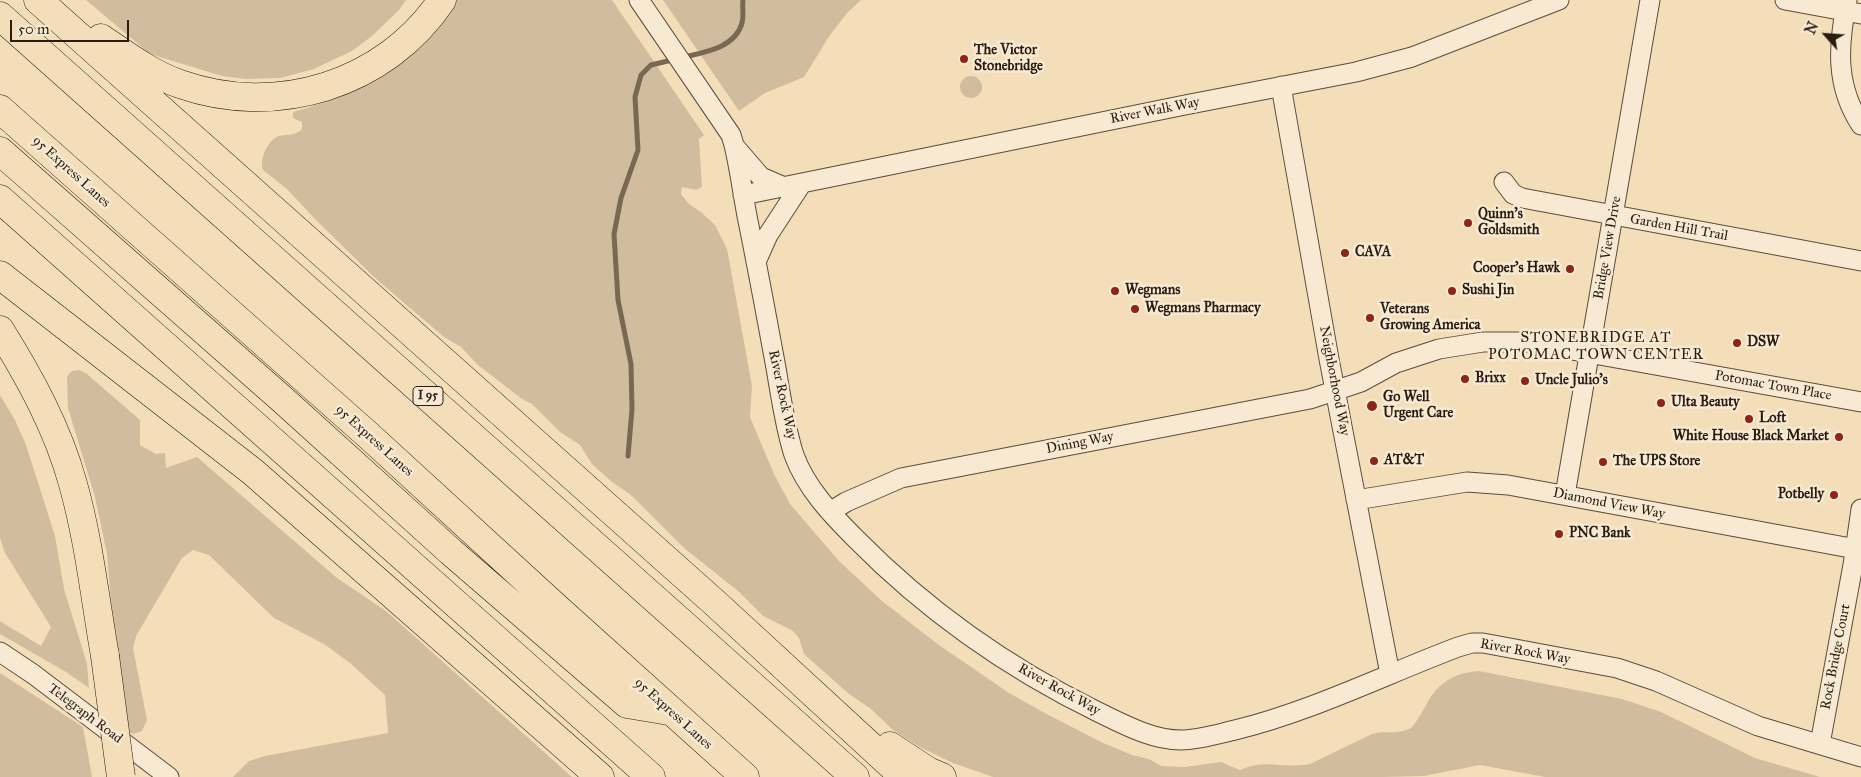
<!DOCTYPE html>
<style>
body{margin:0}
#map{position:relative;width:1861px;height:777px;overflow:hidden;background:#f4deba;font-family:"IM FELL Great Primer",serif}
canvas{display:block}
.north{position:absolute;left:1801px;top:10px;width:50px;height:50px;-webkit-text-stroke:4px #f8ead2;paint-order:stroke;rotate:296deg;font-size:14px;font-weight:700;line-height:20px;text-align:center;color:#281c11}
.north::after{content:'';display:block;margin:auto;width:18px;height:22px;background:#281c11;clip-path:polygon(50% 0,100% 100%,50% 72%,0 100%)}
.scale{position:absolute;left:10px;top:20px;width:119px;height:22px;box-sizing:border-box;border:2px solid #281c11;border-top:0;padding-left:6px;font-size:15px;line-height:18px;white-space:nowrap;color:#281c11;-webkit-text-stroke:4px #f8ead2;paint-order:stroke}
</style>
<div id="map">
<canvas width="1861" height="777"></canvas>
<div class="north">N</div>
<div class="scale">50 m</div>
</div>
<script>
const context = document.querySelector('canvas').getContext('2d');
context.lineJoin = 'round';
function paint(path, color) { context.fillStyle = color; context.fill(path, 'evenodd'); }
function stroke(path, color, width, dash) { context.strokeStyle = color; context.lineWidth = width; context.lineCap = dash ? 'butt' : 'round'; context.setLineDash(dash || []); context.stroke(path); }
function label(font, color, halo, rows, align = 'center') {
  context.font = font + ' "IM FELL Great Primer",serif'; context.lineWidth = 5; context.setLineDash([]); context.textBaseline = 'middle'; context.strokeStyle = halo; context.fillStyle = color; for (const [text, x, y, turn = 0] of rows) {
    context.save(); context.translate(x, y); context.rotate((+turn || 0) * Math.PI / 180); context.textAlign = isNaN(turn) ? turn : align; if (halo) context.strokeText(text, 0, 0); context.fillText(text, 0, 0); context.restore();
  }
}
paint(new Path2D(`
 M86 0H406L399 10 372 36 352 51 314 69 280 78 246 79 222 76 150 54Z
 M455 0H612L704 135 699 139 702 187 696 190 682 187 681 194 689 204 702 213 715 225 727 249 752 386 750 417 774 474 790 504 839 561 882 601 939 645 1009 693 1041 711 1101 742 1132 755 1149 759 1161 766 1185 767 1221 762 1240 770C1265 758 1284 769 1310 764L1372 734C1384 730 1400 735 1411 728 1415 724 1419 717 1422 712 1426 707 1428 700 1432 695 1443 679 1460 672 1479 671L1622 699 1661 712 1755 758 1820 777H1545L1480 765 1424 776 1382 777H993L953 763 918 746 893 730 871 709 849 694 804 654 799 638 793 631 763 616 738 591 684 548 631 495 612 482 592 464 580 445 560 432 532 404 522 399 478 365 461 347 444 337 374 277 315 219 287 189 263 170C259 160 268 139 279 136 288 134 295 136 302 129V122L293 118V112C312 107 329 100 347 92 393 74 433 45 455 0Z
 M663 0H861L848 12 830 35 804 77 765 93 739 111Z
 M960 87a11 11 0 1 1 22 0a11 11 0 1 1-22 0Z
 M79 370 87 374 140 420V445L156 454 165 453 166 468 197 457 337 578 386 611 572 777H233L249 761 265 756 388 733 385 695 350 663 324 644 274 618 209 555 193 550 182 558 136 636 133 648 147 720 142 731 133 734 126 731 115 651 107 554 95 497 68 408 67 376 72 371Z
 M0 395 15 420 26 445 55 536 64 589 87 664 89 688 66 672 0 634V621L41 646 51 627 5 553 0 538Z
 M0 673 83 727 92 777H0Z`), '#d1bd9d');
stroke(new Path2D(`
 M684 57C705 52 735 48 742 23 744 16 742 7 743 0
 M628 456 632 409 631 364 618 300 614 234 621 198 638 150 635 97 641 75 651 65 676 59`), '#796954', 5);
const minor = new Path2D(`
 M639 0 731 135 734 145C740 170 743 196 748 221 758 270 767 319 776 368 781 397 785 427 794 455 806 488 832 515 856 539 926 610 1008 668 1098 712 1123 724 1152 740 1181 740 1199 740 1218 734 1235 730 1312 711 1384 675 1458 647L1472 643H1483L1617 668 1656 681 1758 726 1861 757
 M1785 0 1861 14
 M1847 0C1838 46 1835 85 1861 125
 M1281 86 1329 359 1390 674
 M736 148 761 177 784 187
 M1504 182 1513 194 1522 198 1861 261
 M743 195 1185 105 1356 72 1412 57 1559 0
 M756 262 768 235 802 183
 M1565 495 1650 0
 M1356 500 1467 482 1508 485 1861 550
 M830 512 846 502 901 478 1310 399 1361 382 1396 363 1439 349 1483 342H1527L1861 402
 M0 652 33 674 169 777
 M1820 744 1853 565 1861 509`);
const highway = new Path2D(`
 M38 0 715 603 904 777
 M0 16 855 777
 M101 38C126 55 151 74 180 84 276 118 385 85 442 0
 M0 109 368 435 558 609 745 777
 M0 151 283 400 451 552 627 704 669 711
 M0 199 651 777
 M0 275 253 472 600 777
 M0 330C30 378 58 429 73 484 89 541 95 599 105 656
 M890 746 928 771 942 777`);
stroke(minor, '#5b4c3b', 21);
stroke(highway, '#281c11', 29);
stroke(minor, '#f8ead2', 19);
stroke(highway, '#f4deba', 28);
const highwayBridge = new Path2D(`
 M105 656 121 777`);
stroke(highwayBridge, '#281c11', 29, []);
stroke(highwayBridge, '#f4deba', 28);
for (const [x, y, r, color] of [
 [964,59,5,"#8f2418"],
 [1468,223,5,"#8f2418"],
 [1345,253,5,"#8f2418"],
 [1570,269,5,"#8f2418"],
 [1115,291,5,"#8f2418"],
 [1452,291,5,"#8f2418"],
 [1135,309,5,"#8f2418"],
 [1370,318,5,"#8f2418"],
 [1737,343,5,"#8f2418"],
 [1465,379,5,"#8f2418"],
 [1525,381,5,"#8f2418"],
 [1661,403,5,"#8f2418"],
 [1372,406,6,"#8f2418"],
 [1749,419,5,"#8f2418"],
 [1839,437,5,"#8f2418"],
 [1374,461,5,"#8f2418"],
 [1603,462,5,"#8f2418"],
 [1834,495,5,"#8f2418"],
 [1559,534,5,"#8f2418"]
]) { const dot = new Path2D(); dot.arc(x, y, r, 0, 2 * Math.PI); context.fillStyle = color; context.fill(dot); stroke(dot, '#f8ead2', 2); }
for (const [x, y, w] of [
 [428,396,30]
]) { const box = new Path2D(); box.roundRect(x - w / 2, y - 9.5, w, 19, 4); context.fillStyle = '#f8ead2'; context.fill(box); stroke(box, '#281c11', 1); }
label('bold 12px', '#281c11', null, [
 ["I 95",428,396]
]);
label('bold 14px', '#281c11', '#f8ead2', [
 ["The Victor",974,51],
 ["Stonebridge",974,67],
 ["Quinn's",1478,215],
 ["Goldsmith",1478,231],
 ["CAVA",1355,253],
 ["Cooper's Hawk",1560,269,"right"],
 ["Wegmans",1125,291],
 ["Sushi Jin",1462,291],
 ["Wegmans Pharmacy",1145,309],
 ["Veterans",1380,310],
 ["Growing America",1380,326],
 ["DSW",1747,343],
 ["Brixx",1475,379],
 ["Uncle Julio's",1535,381],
 ["Go Well",1383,398],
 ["Urgent Care",1383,414],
 ["Ulta Beauty",1671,403],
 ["Loft",1759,419],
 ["White House Black Market",1829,437,"right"],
 ["AT&T",1384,461],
 ["The UPS Store",1613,462],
 ["Potbelly",1824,495,"right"],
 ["PNC Bank",1569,534]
], 'left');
label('14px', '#281c11', '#f8ead2', [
 ["River Walk Way",1155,111,-11],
 ["95 Express Lanes",71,172,42],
 ["Garden Hill Trail",1679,228,10],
 ["Bridge View Drive",1608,248,-80],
 ["Neighborhood Way",1334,381,79],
 ["Potomac Town Place",1773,386,10],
 ["River Rock Way",782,395,78],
 ["95 Express Lanes",374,441,42],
 ["Dining Way",1080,443,-11],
 ["Diamond View Way",1609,504,11],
 ["River Rock Way",1525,652,10],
 ["Rock Bridge Court",1836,657,-79],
 ["River Rock Way",1059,690,29],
 ["Telegraph Road",85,714,37],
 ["95 Express Lanes",673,714,42]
]);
context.letterSpacing = '1px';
label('15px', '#281c11', '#f8ead2', [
 ["STONEBRIDGE AT",1596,338],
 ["POTOMAC TOWN CENTER",1596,355]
]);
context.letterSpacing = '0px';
</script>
